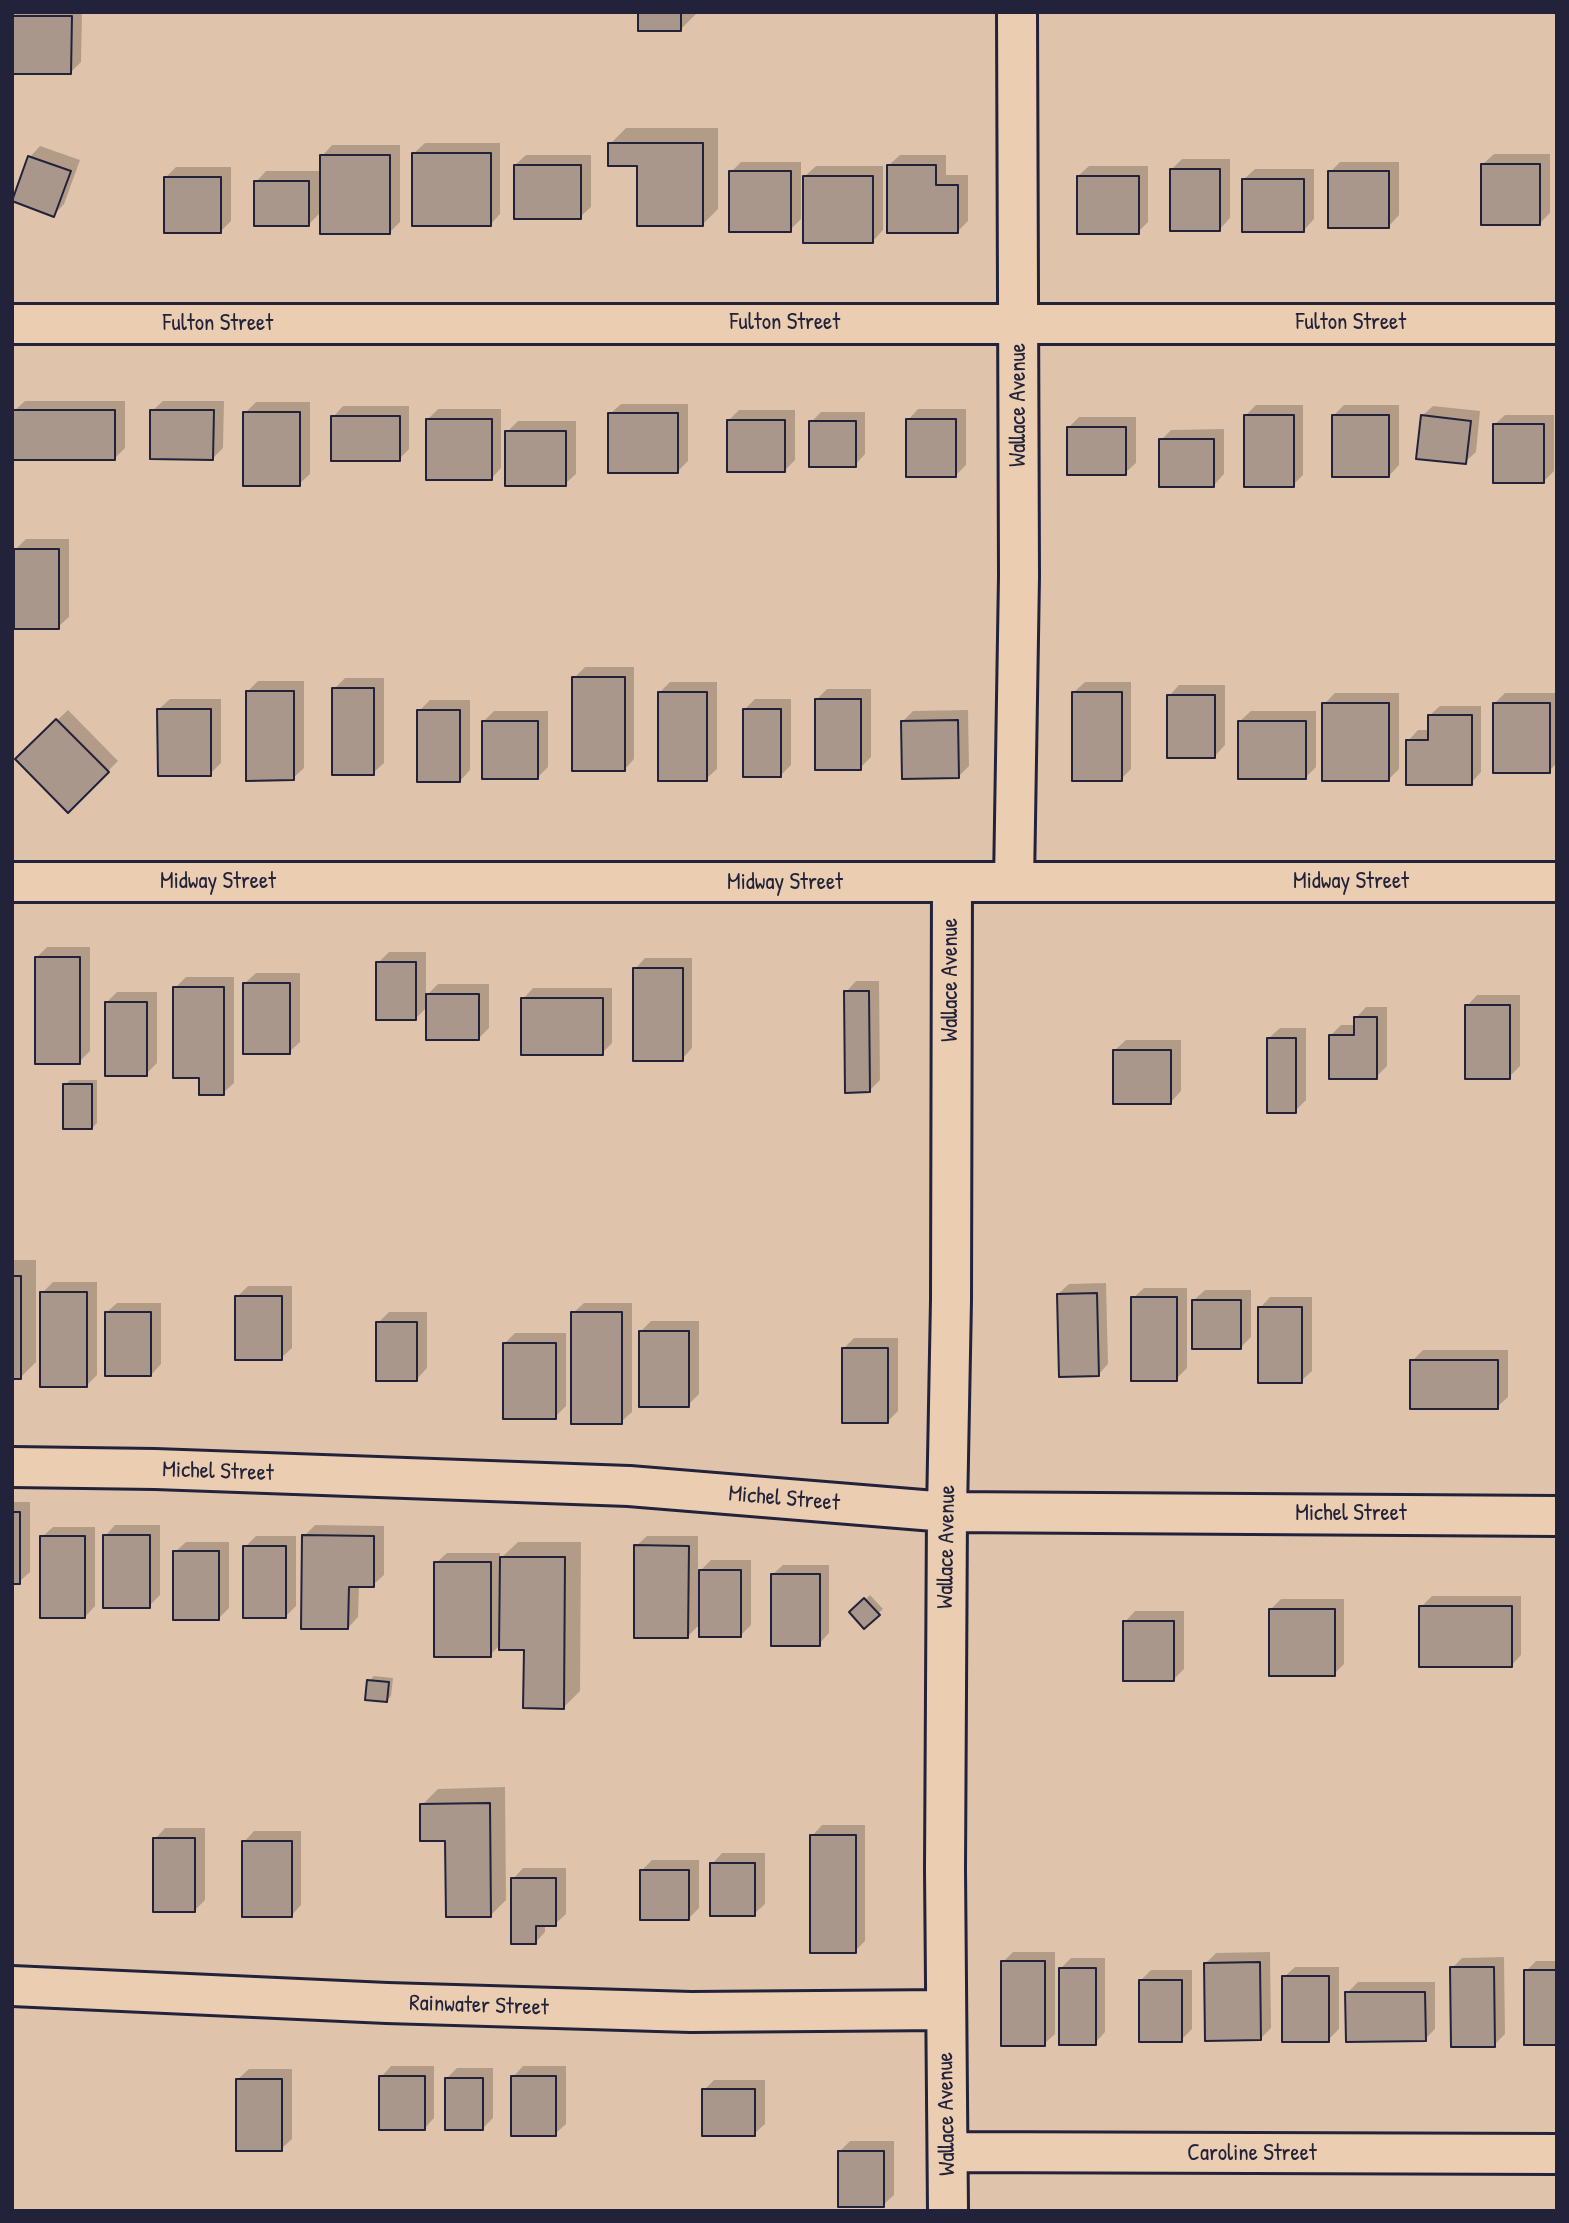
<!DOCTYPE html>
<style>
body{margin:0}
#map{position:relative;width:1569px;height:2223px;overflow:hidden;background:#dfc4ab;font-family:"Patrick Hand",sans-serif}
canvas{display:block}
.frame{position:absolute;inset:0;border:14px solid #22223b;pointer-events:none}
</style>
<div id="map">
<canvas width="1569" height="2223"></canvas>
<div class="frame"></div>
</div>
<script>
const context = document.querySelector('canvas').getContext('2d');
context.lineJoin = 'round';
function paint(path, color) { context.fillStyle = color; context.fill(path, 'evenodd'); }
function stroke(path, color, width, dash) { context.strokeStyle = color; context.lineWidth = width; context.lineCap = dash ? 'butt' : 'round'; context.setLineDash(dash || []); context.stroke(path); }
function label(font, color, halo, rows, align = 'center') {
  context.font = font + ' "Patrick Hand",sans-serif'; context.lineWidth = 7; context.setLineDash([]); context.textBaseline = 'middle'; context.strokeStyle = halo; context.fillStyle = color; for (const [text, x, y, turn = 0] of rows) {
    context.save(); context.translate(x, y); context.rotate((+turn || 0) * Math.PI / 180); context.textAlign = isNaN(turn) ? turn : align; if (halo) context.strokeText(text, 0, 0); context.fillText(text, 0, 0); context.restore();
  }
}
paint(new Path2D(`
 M12 12H82L81 62 71 72H12Z
 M640 12H696V14L680 30Z
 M626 128H718V209L702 225 639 164 610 144Z
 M425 143H500V214L490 225 414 153Z
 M332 145H400V222L390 232 322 211 308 225 256 182 266 171H322V156Z
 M40 146 80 160 64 204 54 215 14 200 30 157Z
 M1494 154H1550V213L1540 223 1483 164Z
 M526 155H591V207L580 217 515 165Z
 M900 155H946V175H968V221L958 231 889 165Z
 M1182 159H1230V218L1220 229 1171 170Z
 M741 162H801V219L790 230 731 172Z
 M1340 162H1399V215L1389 226 1330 172Z
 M816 166H883V230L873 241 805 176Z
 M1089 166H1148V222L1138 232 1078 176Z
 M176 167H231V221L221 231 165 178Z
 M1255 169H1314V219L1304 230 1244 179Z
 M25 401H125V448L115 458 14 411Z
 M163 401H224L223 448 213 458 152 411Z
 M256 402H310V474L299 484 245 413Z
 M621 404H688V461L678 471 610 414Z
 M1256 405H1303V475L1293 485 1246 415Z
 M1344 405H1399V465L1389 476 1334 415Z
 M343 406H409V449L399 459 333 417Z
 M1433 406 1480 411 1476 452 1465 462 1422 416Z
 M438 409H501V468L491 479 427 420Z
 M918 409H966V465L955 476 908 420Z
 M739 410H795V460L785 470 728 421Z
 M821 412H865V454L855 465 811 422Z
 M1505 415H1554V471L1544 481 1494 425Z
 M1079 417H1136V463L1125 473 1069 427Z
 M518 421H576V474L565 484 507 432Z
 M1224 429V474L1214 485 1161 440 1171 430Z
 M26 539H69V617L58 627 16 549Z
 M585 667H634V759L624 770 574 678Z
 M345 678H384V763L373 773 334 689Z
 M258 681H304V768L293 778 248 691Z
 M670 682H717V769L706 779 660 692Z
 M1085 682H1131V769L1121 779 1074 692Z
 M1179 685H1225V745L1215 756 1169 696Z
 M827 689H871V757L860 768 816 700Z
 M1335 693H1399V769L1389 779 1324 704Z
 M1505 693H1557V763L1549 771 1494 704Z
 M170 699H221V763L210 774 159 709Z
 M755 699H791V765L781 775 745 709Z
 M430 700H470V770L460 781 419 711Z
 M1440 706H1481V772L1471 783 1408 741 1418 730H1429V716Z
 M68 710 118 761 68 811 17 759Z
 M968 710 969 766 959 776 903 721 913 711Z
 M494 711H548V767L537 778 484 721Z
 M1251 711H1316V767L1305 778 1240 721Z
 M47 947H90V1051L79 1062 36 958Z
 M389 952H426V996L438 984H489V1028L479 1038 427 1007 416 1018 378 963Z
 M645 958H692V1048L682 1059 635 969Z
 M256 973H300V1042L289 1052 245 983Z
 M186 977H234V1083L223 1093 201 1076 175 988Z
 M856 981H879L880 1080 870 1090 846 992Z
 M533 988H612V1043L602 1053 523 999Z
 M117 992H157V1063L146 1074 106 1003Z
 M1477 995H1520V1066L1509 1077 1467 1006Z
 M1366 1007H1387V1066L1376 1077 1331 1035 1341 1025H1356V1018Z
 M1280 1028H1306V1100L1295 1111 1269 1038Z
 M1126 1040H1181V1091L1171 1102 1115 1050Z
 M70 1080H97V1123L92 1128 65 1085Z
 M12 1260H36V1362L20 1378H12Z
 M53 1282H97V1375L86 1386 42 1293Z
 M1106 1283 1108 1364 1098 1375 1058 1294 1069 1284Z
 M248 1286H292V1348L281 1358 237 1297Z
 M1144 1288H1187V1368L1176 1379 1133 1298Z
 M1205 1290H1251V1337L1241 1347 1194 1300Z
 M1270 1297H1312V1371L1301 1381 1260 1308Z
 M117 1303H161V1364L151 1375 106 1313Z
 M584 1303H632V1412L621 1422 573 1313Z
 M389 1312H427V1368L417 1379 378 1323Z
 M651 1321H699V1394L688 1405 640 1332Z
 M515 1333H566V1406L555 1417 505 1343Z
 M854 1338H898V1411L888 1421 843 1349Z
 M1423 1350H1508V1397L1497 1407 1412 1361Z
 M12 1502H30V1572L19 1582H12Z
 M115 1525H160V1595L149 1606 105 1536Z
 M315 1525 384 1526V1575L373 1585H359L358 1617 348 1628 304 1536Z
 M53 1527H95V1606L85 1617 42 1537Z
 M256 1536H296V1606L285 1617 245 1547Z
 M647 1536H698V1573L711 1560H751V1625L741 1635 701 1623 687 1637 636 1546Z
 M186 1542H229V1608L218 1619 175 1552Z
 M518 1542H581L580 1691 564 1707 526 1648 501 1644 490 1655 436 1563 447 1553H500V1559Z
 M783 1565H829V1633L819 1644 772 1575Z
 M870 1595 883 1609 864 1626 852 1613Z
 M1432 1596H1521V1655L1511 1666 1421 1607Z
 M1281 1599H1344V1664L1334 1674 1270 1610Z
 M1135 1611H1184V1669L1173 1680 1125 1622Z
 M374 1676 393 1678 391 1696 386 1701 369 1681Z
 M505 1787 506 1900 490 1916 447 1839 422 1805 438 1789Z
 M822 1825H865V1941L855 1951 812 1836Z
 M165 1828H205V1900L195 1910 155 1839Z
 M254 1831H301V1905L291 1916 244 1842Z
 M722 1853H765V1904L754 1914 712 1864Z
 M652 1860H699V1908L688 1919 642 1870Z
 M523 1868H566V1914L555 1924H545V1932L535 1943 513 1879Z
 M1013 1952H1055V2034L1044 2044 1003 1962Z
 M1270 1952 1271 2028 1260 2039 1206 1963 1216 1953Z
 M1504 1957 1505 2034 1494 2045 1452 1968 1462 1958Z
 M1071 1958H1105V2032L1095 2043 1060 1969Z
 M1536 1961H1557V2043L1526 1971Z
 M1295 1967H1339V2029L1328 2040 1284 1977Z
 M1151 1970H1192V2029L1181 2040 1140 1981Z
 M1358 1982H1435V2029L1425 2039 1347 1993Z
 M391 2066H434V2118L424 2129 381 2077Z
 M523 2066H566V2124L555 2134 513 2077Z
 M457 2068H493V2118L483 2128 446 2079Z
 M249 2069H292V2139L281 2149 238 2079Z
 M714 2080H765V2124L754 2134 704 2090Z
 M850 2141H894V2195L883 2205 839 2152Z`), '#0003');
const building = new Path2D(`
 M638 12H681V31H638Z
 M12 16H72L71 74H12Z
 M608 143H703V226H637V166H608Z
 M412 153H491V226H412Z
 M320 155H390V234H320Z
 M28 156 71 171 54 217 12 201Z
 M1481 164H1540V225H1481Z
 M514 165H581V219H514Z
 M887 165H936V185H958V233H887Z
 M1170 169H1220V231H1170Z
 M729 171H791V232H729Z
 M1328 171H1389V228H1328Z
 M803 176H873V243H803Z
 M1077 176H1139V234H1077Z
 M164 177H221V233H164Z
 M1242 179H1304V232H1242Z
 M254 181H309V226H254Z
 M13 410H115V460H13Z
 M150 410H214L213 460 150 459Z
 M243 412H300V486H243Z
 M608 413H678V473H608Z
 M1244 415H1294V487H1244Z
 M1332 415H1389V477H1332Z
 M1421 415 1471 421 1466 464 1416 459Z
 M331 416H400V461H331Z
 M426 419H492V480H426Z
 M906 419H956V477H906Z
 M727 420H785V472H727Z
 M809 421H856V467H809Z
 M1493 424H1544V483H1493Z
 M1067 427H1126V475H1067Z
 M505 431H566V486H505Z
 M1159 439H1214V487H1159Z
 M14 549H59V629H14Z
 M572 677H625V771H572Z
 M332 688H374V775H332Z
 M246 691H294V780L246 781Z
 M658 692H707V781H658Z
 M1072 692H1122V781H1072Z
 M1167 695H1215V758H1167Z
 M815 699H861V770H815Z
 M1322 703H1389V781H1322Z
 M1493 703H1550V773H1493Z
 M157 709H211V776H158Z
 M743 709H781V777H743Z
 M417 710H460V782H417Z
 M1428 715H1472V785H1406V740H1428Z
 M56 719 109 772 68 813 15 759Z
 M958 720 959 778 902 779 901 721Z
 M482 721H538V779H482Z
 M1238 721H1306V779H1238Z
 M35 957H80V1064H35Z
 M376 962H416V1020H376Z
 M633 968H683V1061H633Z
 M243 983H290V1054H243Z
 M173 987H224V1095H199V1078H173Z
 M844 991H869L870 1092 845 1093Z
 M426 994H479V1040H426Z
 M521 998H603V1055H521Z
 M105 1002H147V1076H105Z
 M1465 1005H1510V1079H1465Z
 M1354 1017H1377V1079H1329V1035H1354Z
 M1267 1038H1296V1113H1267Z
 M1113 1050H1171V1104H1113Z
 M63 1084H92V1129H63Z
 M12 1276H21V1379H12Z
 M40 1292H87V1387H40Z
 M1097 1293 1099 1376 1059 1377 1057 1294Z
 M235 1296H282V1360H235Z
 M1131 1297H1177V1381H1131Z
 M1192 1300H1241V1349H1192Z
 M1258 1307H1302V1383H1258Z
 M105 1312H151V1376H105Z
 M571 1312H622V1424H571Z
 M376 1322H417V1381H376Z
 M639 1331H689V1407H639Z
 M503 1343H556V1419H503Z
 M842 1348H888V1423H842Z
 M1410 1360H1498V1409H1410Z
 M12 1512H20V1584H12Z
 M103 1535H150V1608H103Z
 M302 1535 374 1536V1587H349L348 1629H301Z
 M40 1536H85V1618H40Z
 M634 1545 689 1546 688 1638H634Z
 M243 1546H286V1618H243Z
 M173 1551H219V1620H173Z
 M500 1557H565L564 1709 523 1708 524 1650H499Z
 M434 1562H491V1657H434Z
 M699 1570H741V1637H699Z
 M771 1574H820V1646H771Z
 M864 1598 880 1615 864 1629 849 1612Z
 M1419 1606H1512V1667H1419Z
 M1269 1609H1335V1676H1269Z
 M1123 1621H1174V1681H1123Z
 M367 1680 389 1682 387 1702 365 1700Z
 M490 1803 491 1917H446L445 1841H420V1804Z
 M810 1835H856V1953H810Z
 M153 1838H195V1912H153Z
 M242 1841H292V1917H242Z
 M710 1863H755V1916H710Z
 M640 1870H689V1920H640Z
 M511 1878H556V1926H536V1944H511Z
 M1001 1961H1045V2046H1001Z
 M1260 1962 1261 2040 1205 2041 1204 1963Z
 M1450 1967H1494L1495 2047H1451Z
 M1059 1968H1096V2045H1059Z
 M1524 1970H1557V2045H1524Z
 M1282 1976H1329V2042H1282Z
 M1139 1980H1182V2042H1139Z
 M1345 1992H1425L1426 2041 1346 2042Z
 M379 2076H425V2130H379Z
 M511 2076H556V2136H511Z
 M445 2078H483V2130H445Z
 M236 2079H282V2151H236Z
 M702 2089H755V2136H702Z
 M838 2151H884V2207H838Z`);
paint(building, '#aa978b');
stroke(building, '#22223b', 2);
const minor = new Path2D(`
 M12 324H1557
 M1014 882 1019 576 1017 12
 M12 1467 155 1469 629 1486 947 1512 1557 1516
 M12 1986 387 2003 691 2012 946 2010
 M948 2152 1557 2154
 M948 2211 945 1869 947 1512 951 1300 952 883`);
const tertiary = new Path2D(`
 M12 882H1557`);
stroke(minor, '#22223b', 44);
stroke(tertiary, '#22223b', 44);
stroke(minor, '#ebceb2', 38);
stroke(tertiary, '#ebceb2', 38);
label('23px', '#22223b', '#ebceb2', [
 ["Fulton Street",785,323],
 ["Fulton Street",1351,323],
 ["Fulton Street",218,324],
 ["Wallace Avenue",1019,405,-90],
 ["Midway Street",218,882],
 ["Midway Street",1351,882],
 ["Midway Street",785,883],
 ["Wallace Avenue",951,980,-90],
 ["Michel Street",218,1472,2],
 ["Michel Street",784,1499,5],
 ["Michel Street",1351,1514],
 ["Wallace Avenue",947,1547,-89],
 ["Rainwater Street",479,2006,2],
 ["Wallace Avenue",947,2114,-91],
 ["Caroline Street",1252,2154]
]);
</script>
